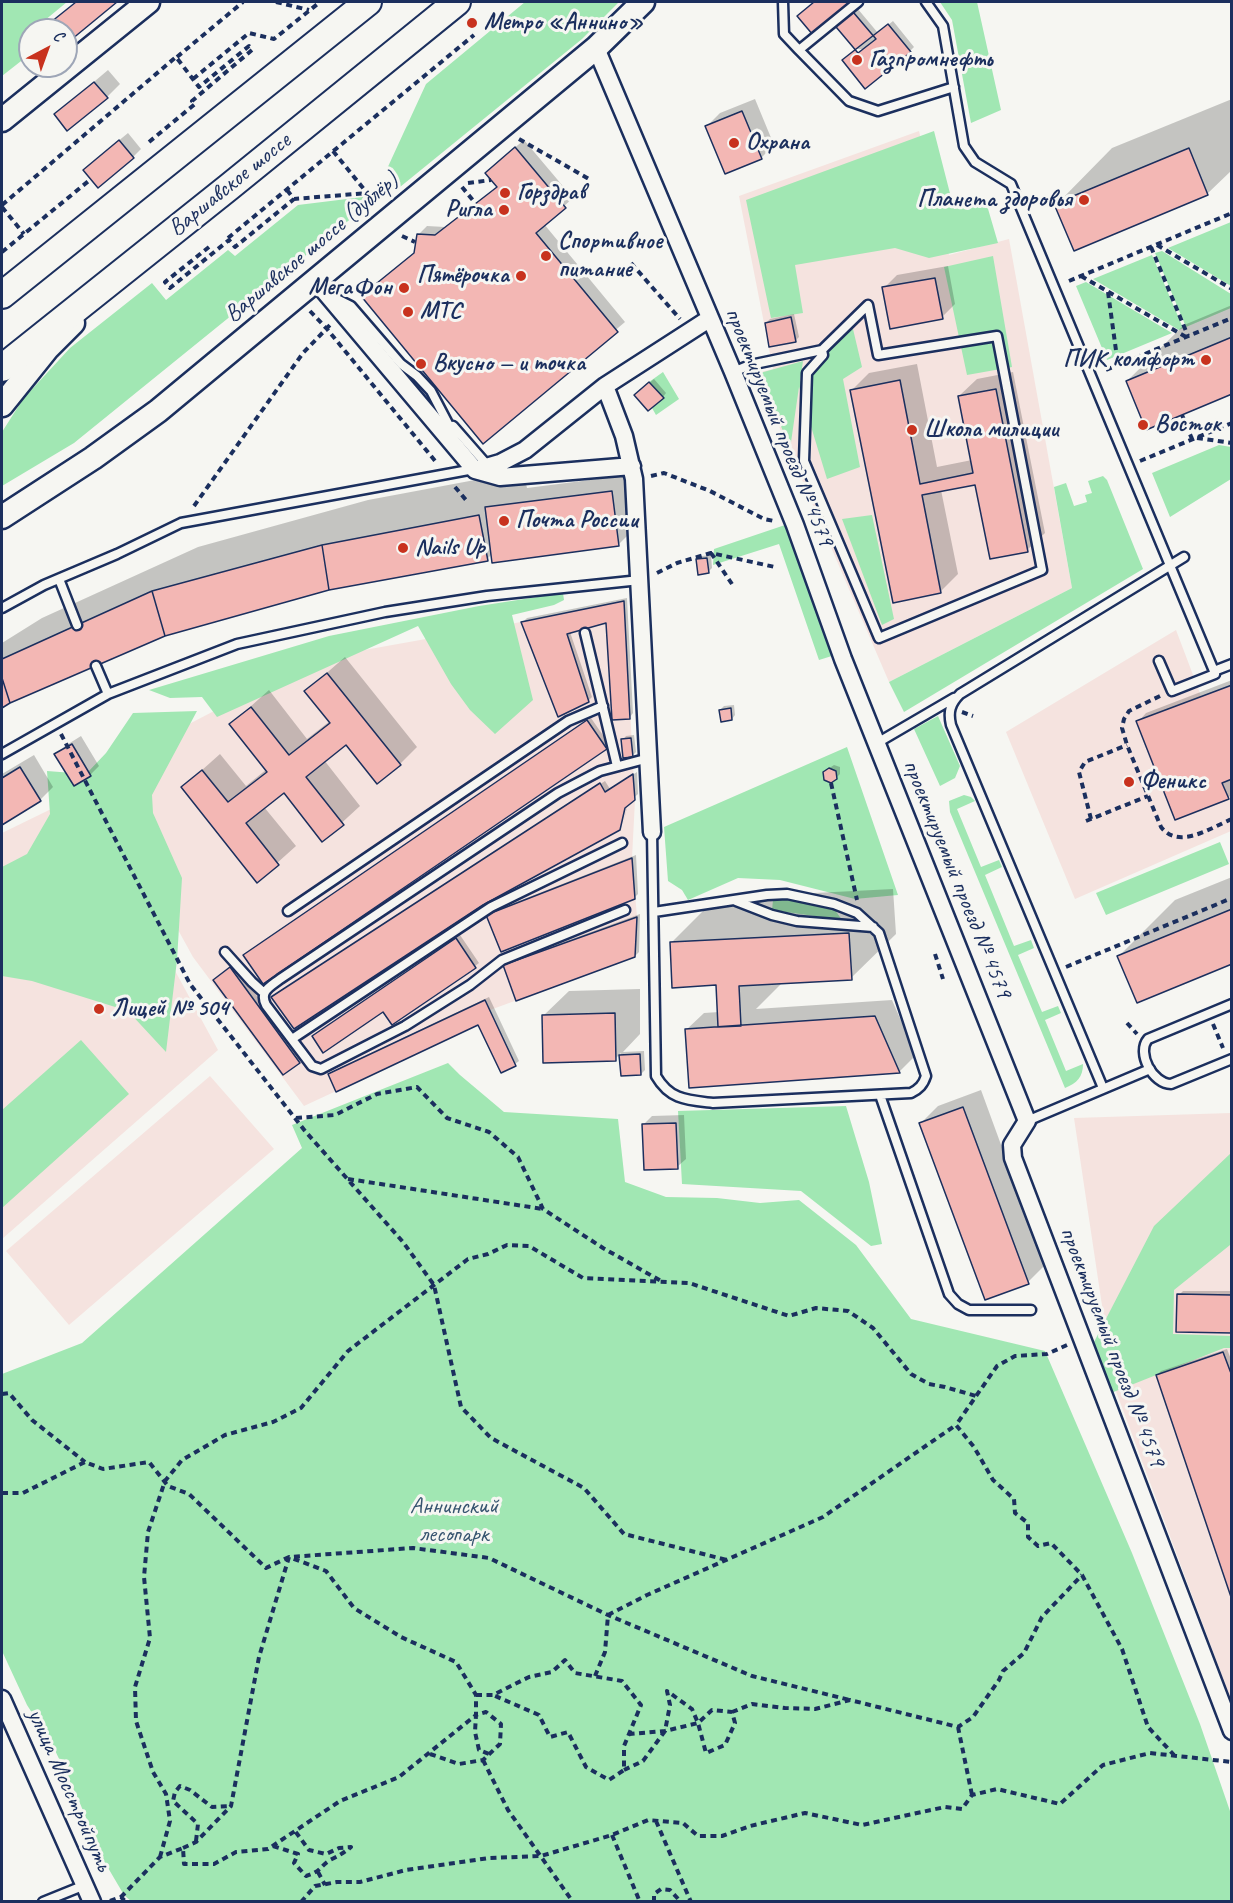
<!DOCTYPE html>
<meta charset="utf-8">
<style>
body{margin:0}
#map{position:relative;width:1233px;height:1903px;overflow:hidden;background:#f6f6f2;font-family:Caveat,sans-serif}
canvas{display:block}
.frame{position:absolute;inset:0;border:3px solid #1b2f5e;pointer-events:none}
.north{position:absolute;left:18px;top:18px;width:60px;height:60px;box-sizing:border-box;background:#f6f6f2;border:2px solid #9ea6b7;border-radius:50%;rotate:41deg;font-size:16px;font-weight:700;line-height:24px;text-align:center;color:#1b2f5e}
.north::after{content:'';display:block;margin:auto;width:21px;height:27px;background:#c8321e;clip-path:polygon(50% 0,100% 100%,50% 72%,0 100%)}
</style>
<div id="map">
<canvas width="1233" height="1903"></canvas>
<div class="frame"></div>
<div class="north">С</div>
</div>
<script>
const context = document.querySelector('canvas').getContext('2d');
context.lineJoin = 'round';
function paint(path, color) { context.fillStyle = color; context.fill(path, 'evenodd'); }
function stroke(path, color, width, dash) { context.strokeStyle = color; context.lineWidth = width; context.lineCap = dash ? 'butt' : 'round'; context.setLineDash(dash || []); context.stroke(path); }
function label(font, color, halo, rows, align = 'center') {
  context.font = font + ' Caveat,sans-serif'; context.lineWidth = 6; context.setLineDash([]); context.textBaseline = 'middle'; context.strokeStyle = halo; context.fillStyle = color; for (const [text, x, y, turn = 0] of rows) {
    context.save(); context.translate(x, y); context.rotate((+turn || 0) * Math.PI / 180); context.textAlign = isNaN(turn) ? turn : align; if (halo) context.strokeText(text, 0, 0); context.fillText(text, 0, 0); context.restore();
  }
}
paint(new Path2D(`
 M919 131 949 255 1009 239 1072 588 889 682 756 373 773 369 739 196Z
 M624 601 635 800 632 858 637 917 635 957 490 1010 516 1066 501 1073 478 1025 304 1106 193 957 97 783 191 723 314 659 521 622Z
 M1176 630 1201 696 1231 685V831L1075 899 1006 732Z
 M86 792 173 967 218 1050 2 1239V833Z
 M210 1076 274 1149 69 1325 6 1251Z
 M1231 1113V1700L1114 1386 1074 1118Z`), '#f5e3df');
paint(new Path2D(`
 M2 2H67L33 30H30L23 38 30 48V54L2 76Z
 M525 2H619L582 39 400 187 386 171 426 84Z
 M940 2H977L1001 110 971 123 952 20Z
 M934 131 954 209 986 202 998 243 929 258 895 248 795 265 803 313 771 318 746 200Z
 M363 197 369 204 74 443 2 486V432L23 399 70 348 152 283 166 300 228 250 235 256 298 205Z
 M1231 222V286L1168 248Z
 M1162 251 1231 294V308L1186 327 1155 253Z
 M1152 255 1183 328 1179 330 1093 279Z
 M993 256 1012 367 967 375 944 267Z
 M1086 282 1172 333 1107 360 1076 286Z
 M853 329 862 367 843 379 860 467 827 479 799 387 790 449 760 373 803 361 800 382 810 361 827 340Z
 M663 372 679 399 656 415 652 408 663 398 649 382Z
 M1219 445 1231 447V479L1170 517 1152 473Z
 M1103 476 1107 480 1143 569 904 712 889 682 1072 588 1054 487 1066 483 1074 506 1087 502 1085 495 1092 493 1088 481Z
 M872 515 894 619 882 625 842 519Z
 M788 524 835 655 819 660 779 544 713 565 714 549Z
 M563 593 564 600 554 605 512 615 533 700 495 734 470 710 451 684 418 626 217 717 202 697 170 698 149 690 329 636 479 606Z
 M197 711 152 795 153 813 182 878 177 960 166 1052 128 1011 32 981 2 976V867L27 854 50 814 47 771 86 774 106 753 133 713Z
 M938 716 960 766 955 778 940 786 914 729Z
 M847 747 898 895 855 899 780 880 738 878 688 900 682 890 668 881 664 827Z
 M964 795 971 797 975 801 957 809 981 867 999 860 1002 867 985 875 1014 946 1031 940 1034 948 1018 955 1042 1012 1058 1006 1061 1013 1045 1020 1066 1071 1083 1064C1083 1077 1077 1083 1065 1088L950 812 949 801Z
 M1220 842 1229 864 1106 915 1096 893Z
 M789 899 835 910 842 920 772 910 773 900Z
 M81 1040 129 1094 2 1208V1110Z
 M448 1063 460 1075 504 1112 618 1119 625 1182 666 1197 717 1198 760 1203 799 1200 856 1245 911 1319 1045 1351 1132 1553 1200 1724 1231 1814V1901L132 1902 124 1895 104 1861 79 1801 52 1744 27 1705 2 1651V1374L82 1343 302 1148 292 1125Z
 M846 1106 869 1182 882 1244 871 1246 801 1191 682 1184 678 1111Z
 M1231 1153 1230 1245 1174 1290 1173 1334 1231 1336V1348H1224L1111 1393 1094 1342 1154 1226Z`), '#a1e7b3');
paint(new Path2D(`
 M77 2H115L66 42V30H52V22Z
 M816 2H852L878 33 893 21 914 47 910 51 857 49 831 18 803 12Z
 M108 70 120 84 107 97 56 114Z
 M755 99 774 145 761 158 707 126 720 113Z
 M1232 99V170L1207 194 1056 205 1112 148Z
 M128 133 141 149 133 157 94 161Z
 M524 140 573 198 544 224 625 322 483 442 372 288 416 252 418 235 427 226 445 227 498 186 495 164Z
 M948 266 955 304 942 317 884 288 897 275Z
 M1232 305V393L1127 381 1184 325Z
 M794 314 799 337 795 341 766 323 770 319Z
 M917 364 937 467 972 460 959 396 977 379 1013 372 1045 533 1027 550 976 483 941 490 958 574 940 592 852 390 869 373Z
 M654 379 666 393 663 397 640 391Z
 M523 471 527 488 629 475 636 527 618 545 492 554 487 559 329 588 165 634 2 706V643L42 618 198 547 368 500Z
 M711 555 712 568 708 572 698 560 702 556Z
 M627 598 633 713 630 717 607 621 570 632 592 697 588 701 523 622 527 618Z
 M345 657 417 747 400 764 346 743 324 760 360 806 323 840 284 791 264 807 296 846 257 881 183 787 220 754 246 786 267 769 231 724 269 690 307 739 330 721 306 691Z
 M1232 680V794L1228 798 1138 722 1146 713Z
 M734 705 735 715 732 719 720 710 724 706Z
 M591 718 609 744 606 748 249 952Z
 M634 735 636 752 632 756 623 740 626 736Z
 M81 736 99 766 90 775 74 784 56 754 65 746Z
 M34 755 53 787 40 800 2 823V774Z
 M834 765 840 767V774L836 778 828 769Z
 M637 772 638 794 628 803 623 825 628 801 273 997 605 781 610 789Z
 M636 855 638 894 634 898 488 915 491 912Z
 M1232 877V962L1119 956 1175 900Z
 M893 889 896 934 851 978 783 982 756 1009 892 1000 916 1055 899 1072 686 1030 704 1013 719 1012 717 984 671 943 716 898Z
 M640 914 639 952 635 956 505 965 509 962Z
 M460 935 479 963 475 966 392 1023 384 1010 318 1033Z
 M234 965 303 1058 299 1062 219 976Z
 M640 989V1034L623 1052 644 1051 645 1070 641 1074H622L621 1053 615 1059 543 1016 569 991Z
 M489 997 519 1061 515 1064 479 1023 330 1075 333 1071Z
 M981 1090 1045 1265 1028 1282 921 1123 938 1106Z
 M684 1115 686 1159 677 1167 643 1125 652 1116Z
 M1183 1291H1232V1332L1179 1295Z
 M1227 1349 1232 1362V1596L1157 1375 1161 1371Z`), '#0003');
const building = new Path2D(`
 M76 2H117L66 44V30H50L46 26Z
 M814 2H854L848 6 876 39 858 53 831 21 813 35 797 16Z
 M888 24 911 52 865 89 842 60Z
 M94 82 108 98 67 131 54 114Z
 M742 111 762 159 725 174 705 126Z
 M119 140 134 158 98 188 83 170Z
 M515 147 566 208 536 233 618 332 483 444 361 296 414 253 417 234 435 235 497 187 485 173Z
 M1189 148 1208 195 1074 251 1054 204Z
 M935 278 943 319 890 329 882 287Z
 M791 317 796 342 769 347 765 323Z
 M1232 337V394L1146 430 1126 381Z
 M900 380 920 484 973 473 958 396 996 389 1028 552 990 559 975 485 922 495 941 593 893 603 850 390Z
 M649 382 664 398 648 411 634 395Z
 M612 491 619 546 492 563 485 507Z
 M479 515 488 561 329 590 322 545Z
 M322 545 329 590 165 636 152 591Z
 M707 558 709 573 698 575 696 559Z
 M152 591 165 636 10 703 2 678V659Z
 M624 601 630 719 612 720 606 623 567 634 589 702 558 717 521 622Z
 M327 673 401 765 377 784 346 745 306 777 344 825 322 842 284 793 246 823 279 865 257 883 181 787 202 770 228 802 267 772 229 724 251 707 289 755 330 723 304 691Z
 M2 678 10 703 2 708Z
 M1232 685V779L1222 783 1229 799 1175 820 1136 721Z
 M731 708 732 720 721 722 719 710Z
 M587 720 607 749 263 984 243 955Z
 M631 738 633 757 623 758 621 739Z
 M72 744 91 776 74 786 54 754Z
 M20 767 41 801 2 825V778Z
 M829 768 836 771 837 779 831 783 824 780 823 772Z
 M633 774 635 800 625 808 620 830 483 905 294 1029 271 997 600 783 605 792Z
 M632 858 635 899 501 952 486 915Z
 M1232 909V964L1137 1003 1117 956Z
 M637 917 635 957 516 1001 503 965Z
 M849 933 852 980 739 986 741 1026 718 1027 716 985 672 988 670 942Z
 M456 938 476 968 392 1025 383 1012 323 1053 312 1036Z
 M230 967 300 1063 283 1075 213 980Z
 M485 1000 516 1066 501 1073 478 1025 336 1092 328 1074Z
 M615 1013 616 1061 543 1063 542 1015Z
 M875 1016 900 1073 689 1088 685 1029Z
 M640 1054 641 1075 621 1076 619 1055Z
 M963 1107 1029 1284 985 1300 919 1123Z
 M676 1123 678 1169 644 1170 642 1124Z
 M1177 1294 1232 1295V1333L1176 1332Z
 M1223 1352 1232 1376V1600L1156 1375Z`);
paint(building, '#f3b7b4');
stroke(building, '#1b2f5e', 1.5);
const service = new Path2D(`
 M783 2 784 34 799 50 858 2
 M926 2 943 26 964 146 975 162 1011 184 1214 671
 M799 50 849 101 878 111 954 87
 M337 299 351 306 401 364 417 376 431 391 454 435
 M733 372 750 365 822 350 868 305 878 355 997 336 1042 570 879 638 804 461 807 373 823 355 822 350
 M453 426 488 466
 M59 579 77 625
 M2 608 44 585 117 554 181 523 474 469
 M585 633 617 766
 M1159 661 1172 691 1215 674 1214 671 1232 664
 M96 666 108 694
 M877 743 954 698
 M2 754 108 694 237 644 385 612 487 596 640 580
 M652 832 656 1076C670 1100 687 1100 713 1103L911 1093C919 1089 923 1085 926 1076L879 933 857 913 834 904 787 894 767 895 654 912
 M736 901 772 915 797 921 873 927
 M625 910 502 960 470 985 405 1026 321 1069 312 1066 266 1005C259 991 270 987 280 979L558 793 600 771 649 758
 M288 911 568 721 603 706
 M225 952 252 982 263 992
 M1232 1004 1148 1039C1136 1053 1153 1084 1171 1084L1232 1059
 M292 1039 491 907 622 843
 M1103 1088 951 725C948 712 950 704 960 694L1184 557
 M880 1095 949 1294 958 1304 969 1310H1031
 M1027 1121 1150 1069
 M43 1902 85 1885`);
const minor = new Path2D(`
 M596 48 733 372 795 525 843 659 1027 1121 1012 1145 1013 1158 1232 1731
 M315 280 475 470 500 477 632 466
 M476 470 500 463 525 450 605 386
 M652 832 634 479 624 436 605 386 709 319
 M2 1699 92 1902`);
const secondary = new Path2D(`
 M2 120 148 2
 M2 405 47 349 73 323
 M2 517 93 458 158 411 596 48 643 2`);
const primary = new Path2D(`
 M2 295 368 2
 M2 368 229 187 457 2`);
stroke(service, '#1b2f5e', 13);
stroke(minor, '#1b2f5e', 21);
stroke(secondary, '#1b2f5e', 27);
stroke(primary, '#1b2f5e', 30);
stroke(new Path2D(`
 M276 2 309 10
 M177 57 243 2
 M193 79 249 33 274 39 320 2
 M519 139 589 179
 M333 151 376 204
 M468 183 491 180
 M462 187 476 204
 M287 190 294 199 367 193
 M2 205 176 57 199 87 249 46 252 50 192 101 195 104 149 142
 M2 207 24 234
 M402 236 415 242
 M228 238 474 35
 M1157 245 1232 289
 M209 247 165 282 170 288 229 240 235 247 294 199
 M1151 247 1188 336
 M2 252 91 179
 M631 263 680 319
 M1081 276 1186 337
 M1069 281 1232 213
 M1108 292 1118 365
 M310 311 327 329 436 462
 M1106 370 1232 318
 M1182 415 1192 439
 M1197 438 1232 443
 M1140 461 1232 423
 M651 476 664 473 710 491 764 519 774 521
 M455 487 466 500
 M194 506 303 353 330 325
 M711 553 732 584
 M657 573 677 563 711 553 775 567
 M1160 696 1129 711 1124 719 1122 728 1127 745 1161 827C1179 850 1210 828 1232 819
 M962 712 973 716
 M61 734 190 984 305 1131 403 1242 434 1285 461 1407 491 1438 584 1488 624 1534 727 1560
 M831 783 857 900
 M1091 819 1079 772 1085 762 1127 745
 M1086 821 1148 796
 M935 954 943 979
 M1066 967 1232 898
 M1127 1023 1137 1034
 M1213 1024 1223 1048
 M296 1118 335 1115 377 1094 417 1087 447 1118 489 1132 518 1157 543 1209 603 1248 661 1281
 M348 1179 543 1209
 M1067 1345 1047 1354 1015 1356 997 1366 956 1425 974 1447 993 1480 1014 1499 1015 1513 1028 1523V1537L1038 1546 1051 1543 1082 1575 1122 1649 1148 1727 1174 1755
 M2 1394 9 1393 32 1420 85 1462
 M2 1493H23L85 1462 103 1469 149 1462 168 1486 189 1494 266 1568 289 1557 326 1571 354 1608 401 1637 456 1662 476 1695V1715L399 1777 340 1801 268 1849 236 1852 214 1864H184L183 1848 160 1857 121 1897
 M595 1676 605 1652 608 1615 647 1595 823 1517 956 1425
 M476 1695H493L529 1677 552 1672 565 1660 575 1673 622 1681 641 1705 624 1746V1770L609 1780 586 1767 568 1732 550 1737 539 1715 493 1695
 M732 1712 752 1704 785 1708 815 1709 850 1700 958 1727 973 1717 999 1680 1003 1671 1024 1653 1042 1617 1082 1575
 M958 1727 972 1795
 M430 1754 459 1764 483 1760 500 1744 501 1724 486 1712 476 1715 475 1732 479 1750 489 1754
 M483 1760 508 1810 573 1902
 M624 1770 643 1761 665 1731 670 1705 667 1691 692 1709 698 1723 706 1753 725 1745 735 1723 732 1712 712 1710 698 1723 665 1731 630 1734
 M656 1821 691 1902
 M612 1835 640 1902
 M196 1841 198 1824 173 1801 175 1792 180 1786 190 1790 212 1807 230 1806
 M273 1846 298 1854 294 1863 306 1876C322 1871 319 1867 330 1860 338 1856 344 1853 351 1847L339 1848 326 1854 309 1850 295 1831
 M183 1848 196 1842 231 1806 259 1657 289 1557 413 1548 489 1558 608 1615 752 1676 850 1700
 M160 1857 170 1821 166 1794 153 1772 136 1721 135 1687 150 1638 144 1577 148 1532 165 1481 182 1460 225 1435 273 1422 301 1408 348 1351 468 1259 488 1254 507 1245 529 1246 583 1278 689 1283 789 1316 816 1308 848 1311 873 1328 911 1374 929 1384 945 1387 976 1396
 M318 1872 325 1885
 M110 1901 121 1897 126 1902
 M301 1902 315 1886 337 1882H360L406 1870 489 1858 541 1856 612 1835 648 1820 683 1823 698 1836H722L750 1826 805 1813 862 1825 945 1807 962 1809 972 1795 997 1789 1060 1804 1103 1765 1150 1753 1232 1762
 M654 1902V1894L661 1889 670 1890 681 1902`), '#1b2f5e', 4, [6, 4.5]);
stroke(service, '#f6f6f2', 8);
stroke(minor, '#f6f6f2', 16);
stroke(secondary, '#f6f6f2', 22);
stroke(primary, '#f6f6f2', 26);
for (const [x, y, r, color] of [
 [472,23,6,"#c8321e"],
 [857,60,6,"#c8321e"],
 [734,143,6,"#c8321e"],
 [505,193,6,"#c8321e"],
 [1084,200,6,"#c8321e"],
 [504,210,6,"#c8321e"],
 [546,256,6,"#c8321e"],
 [521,276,6,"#c8321e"],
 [404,288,6,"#c8321e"],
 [408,312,6,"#c8321e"],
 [1206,360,6,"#c8321e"],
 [421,364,6,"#c8321e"],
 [1143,425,6,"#c8321e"],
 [912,430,6,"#c8321e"],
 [504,521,6,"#c8321e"],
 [403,548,6,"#c8321e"],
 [1129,782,6,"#c8321e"],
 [99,1009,6,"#c8321e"]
]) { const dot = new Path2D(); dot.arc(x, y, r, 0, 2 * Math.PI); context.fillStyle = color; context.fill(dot); stroke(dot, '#f6f6f2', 2); }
label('bold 24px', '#1b2f5e', '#f6f6f2', [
 ["Метро «Аннино»",484,23],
 ["Газпромнефть",869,60],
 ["Охрана",746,143],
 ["Горздрав",517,193],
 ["Планета здоровья",1072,200,"right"],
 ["Ригла",492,210,"right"],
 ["Спортивное",558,242],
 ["питание",558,270],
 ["Пятёрочка",509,276,"right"],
 ["МегаФон",392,288,"right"],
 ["МТС",420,312],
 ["ПИК комфорт",1194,360,"right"],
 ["Вкусно — и точка",433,364],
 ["Восток",1155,425],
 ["Школа милиции",924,430],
 ["Почта России",516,521],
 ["Nails Up",415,548],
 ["Феникс",1141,782],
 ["Лицей № 504",111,1009]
], 'left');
label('24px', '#1b2f5e', '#f6f6f2', [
 ["Варшавское шоссе",230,185,-39],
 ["Варшавское шоссе (дублёр)",312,248,-40],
 ["проектируемый проезд № 4579",779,427,68],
 ["проектируемый проезд № 4579",957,879,68],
 ["проектируемый проезд № 4579",1112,1347,69],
 ["улица Мосстройпуть",69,1790,66]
]);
label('24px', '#36546f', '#f6f6f2', [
 ["Аннинский",454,1507],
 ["лесопарк",454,1535]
]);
</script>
